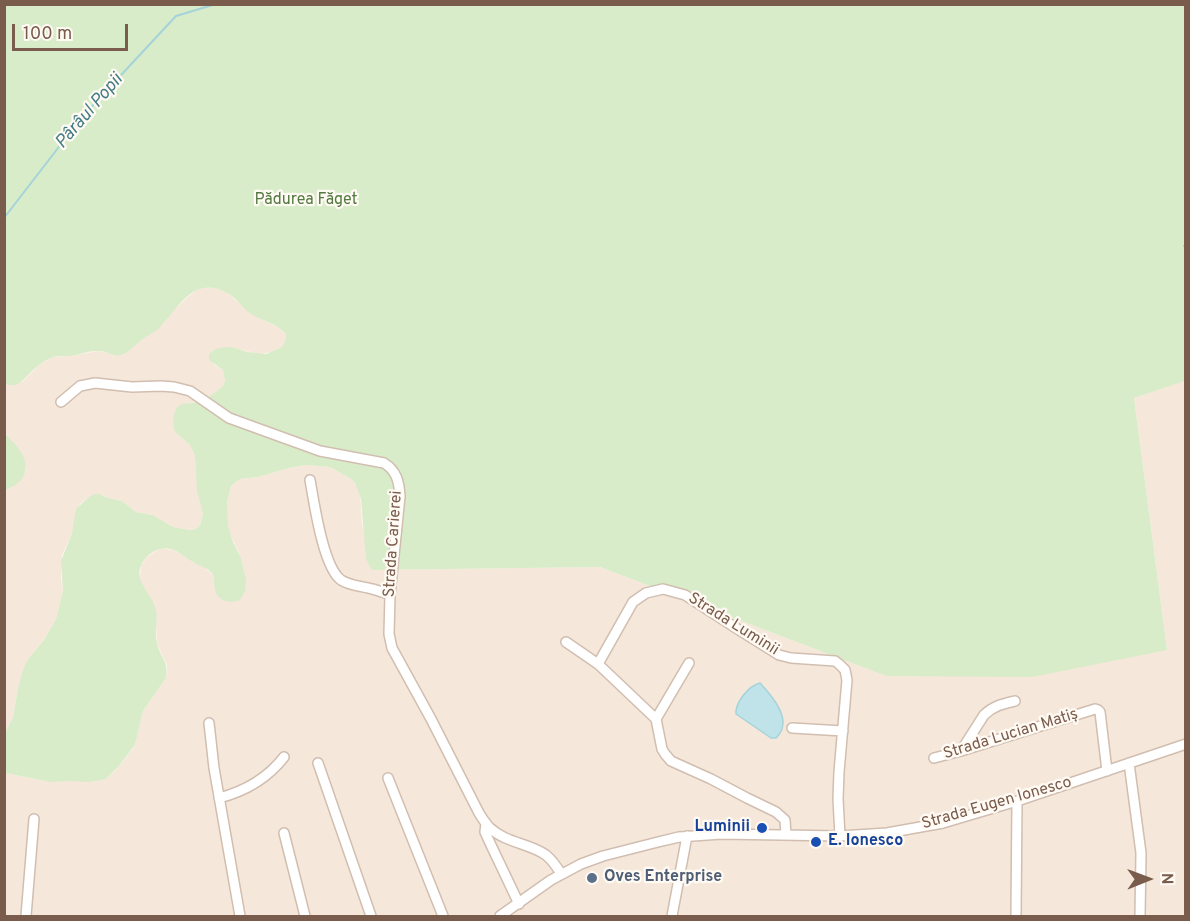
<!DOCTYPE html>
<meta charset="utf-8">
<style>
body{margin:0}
#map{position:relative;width:1190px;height:921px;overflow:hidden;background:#fdf6ec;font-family:Overpass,sans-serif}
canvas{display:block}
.frame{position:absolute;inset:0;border:6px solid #7a5c4d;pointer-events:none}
.north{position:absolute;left:1118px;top:849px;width:60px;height:60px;-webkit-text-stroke:4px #fffaf3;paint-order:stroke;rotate:89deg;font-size:16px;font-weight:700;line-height:24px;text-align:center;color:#7a5c4d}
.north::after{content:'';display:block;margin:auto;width:21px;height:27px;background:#7a5c4d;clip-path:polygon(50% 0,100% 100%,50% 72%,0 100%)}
.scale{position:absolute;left:12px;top:24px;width:116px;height:27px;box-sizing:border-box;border:3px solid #7a5c4d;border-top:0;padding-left:8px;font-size:18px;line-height:21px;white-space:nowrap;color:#7a5c4d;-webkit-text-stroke:4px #fffaf3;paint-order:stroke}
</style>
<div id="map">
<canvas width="1190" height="921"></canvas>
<div class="frame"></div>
<div class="north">N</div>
<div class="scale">100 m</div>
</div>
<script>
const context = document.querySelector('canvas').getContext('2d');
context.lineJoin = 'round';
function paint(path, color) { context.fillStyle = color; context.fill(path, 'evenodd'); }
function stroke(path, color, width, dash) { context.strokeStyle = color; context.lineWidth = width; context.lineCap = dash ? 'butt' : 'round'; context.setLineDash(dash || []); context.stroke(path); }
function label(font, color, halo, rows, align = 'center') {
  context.font = font + ' Overpass,sans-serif'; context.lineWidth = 4.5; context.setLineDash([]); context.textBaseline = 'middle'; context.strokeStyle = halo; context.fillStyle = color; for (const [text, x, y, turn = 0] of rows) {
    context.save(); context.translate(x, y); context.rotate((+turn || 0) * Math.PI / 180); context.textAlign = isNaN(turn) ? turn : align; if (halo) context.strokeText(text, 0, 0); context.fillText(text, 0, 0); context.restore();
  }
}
paint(new Path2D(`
 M205 287 216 288 227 293 259 318 280 328 286 334V339L282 347 271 352 260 354 237 349 213 364 223 370 225 374V380L223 386 210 397 200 402 188 403 177 434 190 445 195 456 197 484 203 514 200 525 196 529 190 530 173 527 153 515 136 512 122 501 105 497 100 494 89 497 80 504 72 533 62 555 61 579 63 591 56 619 44 640 28 659 18 688 13 717 5 733V490L11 488 25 472 26 467 23 456 5 432V384L22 382 38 366 53 357 70 356 99 351 116 355H121L131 349 144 338 163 324 173 311 190 295 199 288Z
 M1185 381V916H5L4 773 46 781 106 779 115 771 132 750 135 745 143 711 166 678 167 672V665L157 644 155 609 141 583 140 578 141 566 147 557 161 548 173 550 184 555 193 562 204 567 213 575 214 586 244 570 239 553 229 532 227 520V503L231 486 240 479 258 477 289 468 306 465 330 467 351 479 355 483 360 494 362 524 365 535 366 560 373 570 600 567 886 676 1167 650 1134 398Z`), '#f5e8da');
paint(new Path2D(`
 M5 5H1185V381L1134 398 1167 650 1032 677 886 676 600 567 372 570 366 560 361 499 355 483 351 479 330 467 306 465 289 468 258 477 240 479 231 486 227 503 228 526 233 542 241 558 246 580 245 591 240 600C225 605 215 599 214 584 213 581 214 577 213 575 209 568 199 566 193 562 183 556 173 545 160 549 155 550 148 555 145 559 129 579 152 592 156 610 158 621 154 632 157 643 160 658 169 660 166 678L143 711 135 745 118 767 106 779 89 782 70 781 51 782 5 773V733L13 717 18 688 23 670 28 659 44 640 56 619 63 591 61 561 72 533 76 509 89 497 94 494H100L105 497 122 501 136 512 153 515 173 527 190 530 196 529 200 525 203 514 197 491 195 456 190 445 177 434 174 429 173 417 177 407 182 404 200 402 209 397 223 386 225 380 223 370 209 360V354L214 350 219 348 231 347 248 352 266 354 282 347 286 339V334C276 322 259 321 247 311 241 305 235 297 227 293 192 274 179 309 158 329 154 333 148 335 143 339 136 344 130 352 121 355 113 357 107 351 99 351 88 350 78 356 67 356 61 357 55 355 49 359 43 362 36 367 31 372 22 381 18 388 5 384Z
 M4 432C10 439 18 446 22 454 32 470 21 485 5 490Z`), '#d8ecc9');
const water = new Path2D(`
 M760 683C773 697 794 721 776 738H771L736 714C735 703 748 686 760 683Z`);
paint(water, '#bfe3e8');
stroke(water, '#a5d3da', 1.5);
stroke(new Path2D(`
 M4 218 82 117 176 16 216 4
 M1184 246 1186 244`), '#a5d3da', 2);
const minor = new Path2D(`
 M61 402 80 386 95 383 132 387 161 386 174 387 190 391 229 418 320 451 384 463C397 471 399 482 400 496L390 595 389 634 392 648 431 719 479 813C482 818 486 824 490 828 506 843 529 843 546 855 552 860 557 867 561 874
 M310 480C314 502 323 567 341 580 350 586 362 586 372 589 378 590 384 593 390 595
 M566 642 598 664
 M656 719 689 663
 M209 723 214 768 240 916
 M792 728 843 731
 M961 751 984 715C993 706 1002 704 1015 701
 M934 758 961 751 1095 709 1098 710 1100 712 1107 771
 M318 763 371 916
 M1129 763 1141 853 1140 916
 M388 778 443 916
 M219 798C246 791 267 779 284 757
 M486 823 485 832 490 843 519 904
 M284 833 305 916
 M786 835 785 820 776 812 747 798 711 779 671 761 665 754 662 749 656 719 598 664 633 602 646 593 663 589 685 595 736 628 779 655 791 658 835 661 839 664 845 670 847 680 839 772 838 799 840 836
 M26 916 34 819
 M500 916 551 880 581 864 603 856 658 842 679 837 721 834 840 836 887 833 943 823 1017 801 1186 744
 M672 916 687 836
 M1016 916 1017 801`);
stroke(minor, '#d1beb0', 12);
stroke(minor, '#fff', 9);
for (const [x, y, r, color] of [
 [762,828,6,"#1a4fb4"],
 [816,842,6,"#1a4fb4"],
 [592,878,6,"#5c6f8a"]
]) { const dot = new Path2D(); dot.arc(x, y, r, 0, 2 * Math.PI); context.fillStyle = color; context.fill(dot); stroke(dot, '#fffaf3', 2); }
label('16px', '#537a41', '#fffaf3', [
 ["Pădurea Făget",306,201]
]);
label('16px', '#7a5c4d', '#fffaf3', [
 ["Strada Carierei",394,544,-86],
 ["Strada Luminii",733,625,32],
 ["Strada Lucian Matiș",1011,735,-17],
 ["Strada Eugen Ionesco",997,804,-16]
]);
label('bold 16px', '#164399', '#fffaf3', [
 ["Luminii",750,828],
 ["E. Ionesco",828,842,"left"]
], 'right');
label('bold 16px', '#4e5e75', '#fffaf3', [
 ["Oves Enterprise",604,878]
], 'left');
label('italic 18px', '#437c86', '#fffaf3', [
 ["Pârâul Popii",90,112,-49]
]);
</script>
